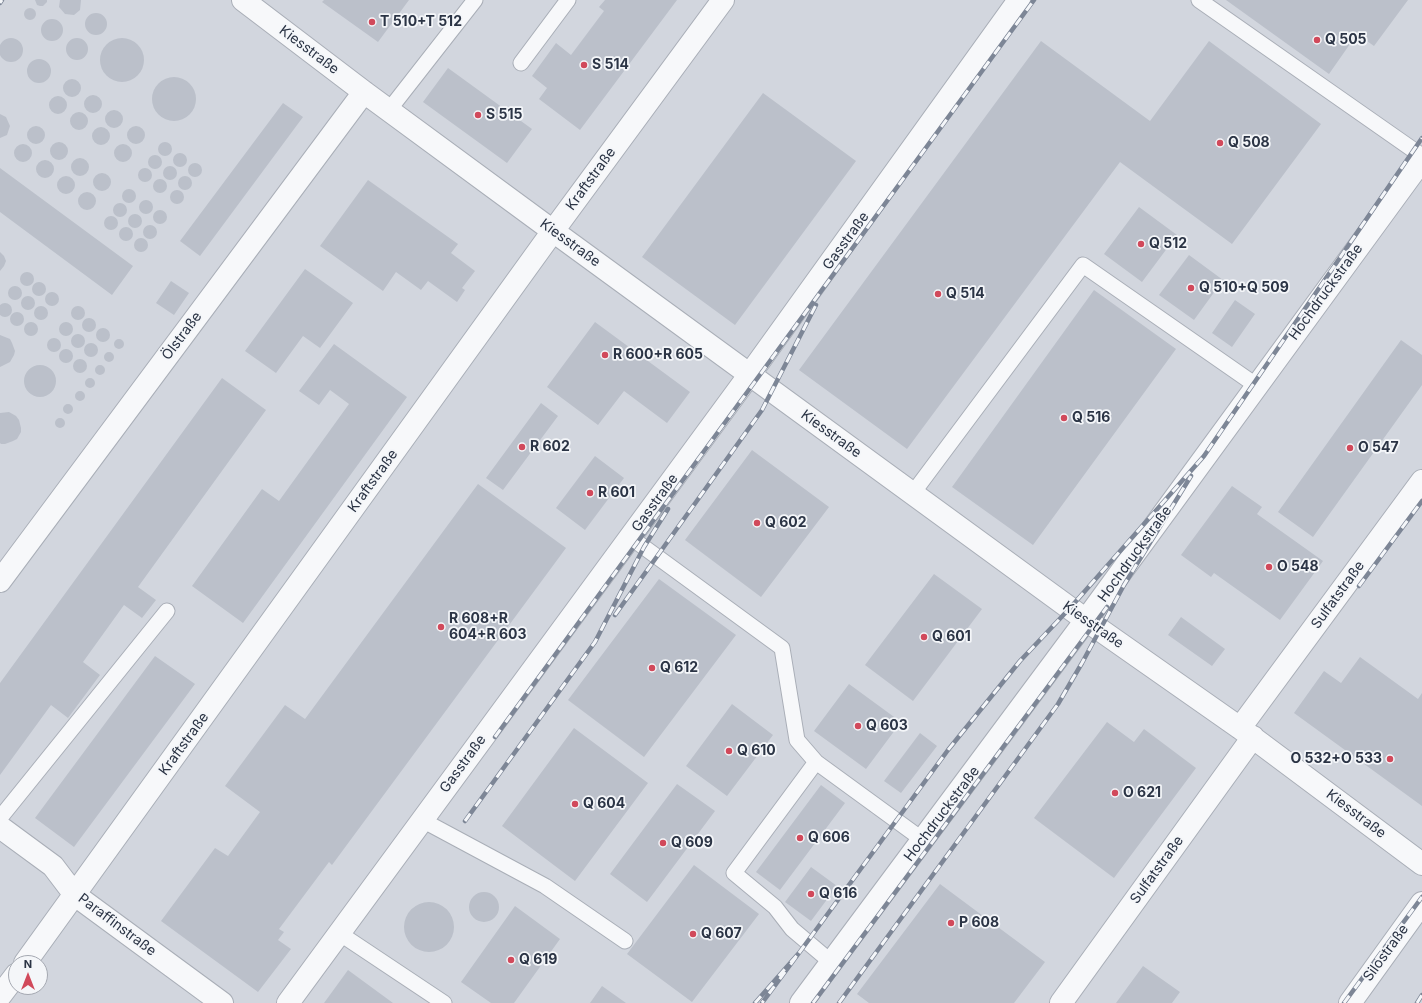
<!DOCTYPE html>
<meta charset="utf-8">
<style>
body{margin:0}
#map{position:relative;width:1422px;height:1003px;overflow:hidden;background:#e4e7ec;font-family:Inter,sans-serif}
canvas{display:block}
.north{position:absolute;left:8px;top:955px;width:40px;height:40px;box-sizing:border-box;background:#f4f6f9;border:1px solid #a4a8b1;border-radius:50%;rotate:0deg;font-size:11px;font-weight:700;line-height:16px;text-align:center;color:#2b3445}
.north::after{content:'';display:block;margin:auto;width:14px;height:18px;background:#d1495b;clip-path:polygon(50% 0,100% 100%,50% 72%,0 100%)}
</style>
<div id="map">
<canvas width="1422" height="1003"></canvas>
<div class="north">N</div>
</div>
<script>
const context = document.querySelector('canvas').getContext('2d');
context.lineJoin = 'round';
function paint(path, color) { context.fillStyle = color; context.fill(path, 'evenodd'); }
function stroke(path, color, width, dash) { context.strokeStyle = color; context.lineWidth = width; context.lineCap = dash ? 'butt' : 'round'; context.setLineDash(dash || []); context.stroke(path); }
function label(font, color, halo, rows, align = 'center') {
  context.font = font + ' Inter,sans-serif'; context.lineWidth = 3.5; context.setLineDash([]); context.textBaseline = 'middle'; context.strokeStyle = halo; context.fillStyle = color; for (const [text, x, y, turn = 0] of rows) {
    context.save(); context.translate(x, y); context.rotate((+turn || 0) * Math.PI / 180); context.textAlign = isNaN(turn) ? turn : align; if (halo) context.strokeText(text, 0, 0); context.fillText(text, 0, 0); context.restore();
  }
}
paint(new Path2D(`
 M0 0H1422V1003H0ZM16 963H40V987H16Z`), '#d2d6de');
paint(new Path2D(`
 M35 0H47V2L43 6H40L37 5Z
 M60 0H81L80 10 74 15 65 14 59 7Z
 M324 0H409L378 42 322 2Z
 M605 0H677L580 130 539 99 547 88 532 76 556 43 571 55 604 11 599 7Z
 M1226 0H1408L1374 46 1357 34 1329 74Z
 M24 14a6 6 0 1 1 12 0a6 6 0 1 1-12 0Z
 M85 24a11 11 0 1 1 22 0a11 11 0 1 1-22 0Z
 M41 30a11 11 0 1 1 22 0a11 11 0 1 1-22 0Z
 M66 49a11 11 0 1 1 22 0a11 11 0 1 1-22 0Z
 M-1 50a12 12 0 1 1 24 0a12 12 0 1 1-24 0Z
 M100 60a22 22 0 1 1 44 0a22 22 0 1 1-44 0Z
 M1041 41 1150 121 1209 41 1321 124 1232 244 1120 162 907 449 799 370Z
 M27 71a12 12 0 1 1 24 0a12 12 0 1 1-24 0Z
 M448 68 532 129 507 163 423 102Z
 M152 99a22 22 0 1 1 44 0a22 22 0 1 1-44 0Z
 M63 88a9 9 0 1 1 18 0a9 9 0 1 1-18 0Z
 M763 93 856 161 735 325 642 257Z
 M84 104a9 9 0 1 1 18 0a9 9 0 1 1-18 0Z
 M49 105a9 9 0 1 1 18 0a9 9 0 1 1-18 0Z
 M283 103 303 117 200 256 180 241Z
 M105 119a9 9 0 1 1 18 0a9 9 0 1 1-18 0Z
 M70 121a9 9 0 1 1 18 0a9 9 0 1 1-18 0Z
 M0 114 6 117 10 126 7 135 0 138Z
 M27 135a9 9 0 1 1 18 0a9 9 0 1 1-18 0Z
 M127 135a9 9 0 1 1 18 0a9 9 0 1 1-18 0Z
 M92 136a9 9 0 1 1 18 0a9 9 0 1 1-18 0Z
 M50 151a9 9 0 1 1 18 0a9 9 0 1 1-18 0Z
 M158 149a7 7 0 1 1 14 0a7 7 0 1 1-14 0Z
 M14 153a9 9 0 1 1 18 0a9 9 0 1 1-18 0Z
 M114 153a9 9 0 1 1 18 0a9 9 0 1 1-18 0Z
 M173 160a7 7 0 1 1 14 0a7 7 0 1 1-14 0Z
 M148 162a7 7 0 1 1 14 0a7 7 0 1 1-14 0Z
 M71 167a9 9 0 1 1 18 0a9 9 0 1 1-18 0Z
 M36 169a9 9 0 1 1 18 0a9 9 0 1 1-18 0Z
 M188 170a7 7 0 1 1 14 0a7 7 0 1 1-14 0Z
 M163 173a7 7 0 1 1 14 0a7 7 0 1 1-14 0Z
 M0 168 133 266 112 295 0 212Z
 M138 175a7 7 0 1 1 14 0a7 7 0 1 1-14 0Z
 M93 182a9 9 0 1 1 18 0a9 9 0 1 1-18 0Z
 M178 183a7 7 0 1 1 14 0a7 7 0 1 1-14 0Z
 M57 185a9 9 0 1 1 18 0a9 9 0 1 1-18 0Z
 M153 186a7 7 0 1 1 14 0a7 7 0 1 1-14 0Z
 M368 180 458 244 451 253 475 271 462 288 465 290 457 302 428 281 421 290 396 272 383 291 320 246Z
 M122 196a7 7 0 1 1 14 0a7 7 0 1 1-14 0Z
 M170 197a7 7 0 1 1 14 0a7 7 0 1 1-14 0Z
 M78 201a9 9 0 1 1 18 0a9 9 0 1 1-18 0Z
 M139 207a7 7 0 1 1 14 0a7 7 0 1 1-14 0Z
 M113 210a7 7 0 1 1 14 0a7 7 0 1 1-14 0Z
 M1139 207 1177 235 1142 282 1104 254Z
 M153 217a7 7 0 1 1 14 0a7 7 0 1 1-14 0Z
 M128 221a7 7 0 1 1 14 0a7 7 0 1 1-14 0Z
 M104 223a7 7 0 1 1 14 0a7 7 0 1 1-14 0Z
 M143 232a7 7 0 1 1 14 0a7 7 0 1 1-14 0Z
 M119 234a7 7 0 1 1 14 0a7 7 0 1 1-14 0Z
 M134 245a7 7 0 1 1 14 0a7 7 0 1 1-14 0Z
 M0 252 4 256 6 261 4 266 0 271Z
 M1189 255 1223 280 1194 320 1159 295Z
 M305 269 353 303 320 348 303 336 276 373 245 351Z
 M20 279a7 7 0 1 1 14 0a7 7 0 1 1-14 0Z
 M171 281 189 293 174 315 156 303Z
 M32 289a7 7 0 1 1 14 0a7 7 0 1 1-14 0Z
 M8 293a7 7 0 1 1 14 0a7 7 0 1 1-14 0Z
 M1094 290 1176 349 1033 545 952 487Z
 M45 299a7 7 0 1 1 14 0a7 7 0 1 1-14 0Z
 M21 303a7 7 0 1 1 14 0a7 7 0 1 1-14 0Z
 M1235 300 1255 314 1232 347 1212 333Z
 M-2 310a7 7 0 1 1 14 0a7 7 0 1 1-14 0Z
 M34 313a7 7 0 1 1 14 0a7 7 0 1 1-14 0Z
 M71 313a7 7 0 1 1 14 0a7 7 0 1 1-14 0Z
 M10 319a7 7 0 1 1 14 0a7 7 0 1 1-14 0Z
 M82 325a7 7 0 1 1 14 0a7 7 0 1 1-14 0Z
 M595 322 690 392 667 423 624 391 598 425 547 387Z
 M59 329a7 7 0 1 1 14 0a7 7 0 1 1-14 0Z
 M24 329a7 7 0 1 1 14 0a7 7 0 1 1-14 0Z
 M96 335a7 7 0 1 1 14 0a7 7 0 1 1-14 0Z
 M71 341a7 7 0 1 1 14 0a7 7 0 1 1-14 0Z
 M0 335 10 339 12 343 15 351 14 355 10 362 0 367Z
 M47 345a7 7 0 1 1 14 0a7 7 0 1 1-14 0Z
 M114 344a5 5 0 1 1 10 0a5 5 0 1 1-10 0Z
 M1401 340 1422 355V385L1313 537 1278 512Z
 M84 350a7 7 0 1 1 14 0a7 7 0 1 1-14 0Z
 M334 344 407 397 243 623 192 586 262 489 279 501 349 404 330 390 319 405 299 391Z
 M59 356a7 7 0 1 1 14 0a7 7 0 1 1-14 0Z
 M104 357a5 5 0 1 1 10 0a5 5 0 1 1-10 0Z
 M73 366a7 7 0 1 1 14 0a7 7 0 1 1-14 0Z
 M95 370a5 5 0 1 1 10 0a5 5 0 1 1-10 0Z
 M24 381a16 16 0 1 1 32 0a16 16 0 1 1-32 0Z
 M85 383a5 5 0 1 1 10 0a5 5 0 1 1-10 0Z
 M222 378 266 410 138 587 156 600 142 618 124 605 83 662 100 675 68 718 51 705 0 775V683Z
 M75 396a5 5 0 1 1 10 0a5 5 0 1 1-10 0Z
 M541 403 558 416 503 490 486 478Z
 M63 409a5 5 0 1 1 10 0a5 5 0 1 1-10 0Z
 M9 412 16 416 19 420 21 428V432L17 439 13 441 5 444H1L0 443V413Z
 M55 423a5 5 0 1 1 10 0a5 5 0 1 1-10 0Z
 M752 450 829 507 761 597 685 540Z
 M595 456 624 478 585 530 556 508Z
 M478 484 566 548 332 865 329 862 279 929 284 932 278 940 291 949 258 992 161 921 215 848 228 856 260 812 225 786 285 705 305 719Z
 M1232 486 1262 507 1257 514 1323 561 1280 620 1214 573 1211 577 1181 555Z
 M934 574 982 609 913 701 865 665Z
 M659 579 736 635 644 757 568 700Z
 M1181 617 1225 649 1212 666 1168 635Z
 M155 656 195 684 74 847 35 818Z
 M1360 657 1418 699 1422 693V806L1294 713 1324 671 1341 683Z
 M849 684 901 722 866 769 814 731Z
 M732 704 773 735 727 796 686 766Z
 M1107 722 1134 742 1144 729 1196 768 1114 878 1034 818Z
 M574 728 648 783 575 881 502 826Z
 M920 733 937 746 901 793 884 781Z
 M677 784 715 811 647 902 610 874Z
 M821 785 845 803 780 890 756 872Z
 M694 865 759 914 692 1002 627 954Z
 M811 867 837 886 811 921 785 902Z
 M940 884 1045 962 1014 1003H869L857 994Z
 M469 907a15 15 0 1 1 30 0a15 15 0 1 1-30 0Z
 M404 927a25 25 0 1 1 50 0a25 25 0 1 1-50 0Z
 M515 906 560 939 514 1003H491L461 982Z
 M1143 966 1180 992 1172 1003H1116Z
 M348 970 393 1003H324Z
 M602 986 626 1003H590Z`), '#bbc0ca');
const lane = new Path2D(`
 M1199 0 1422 156
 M521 63 568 0
 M389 110 475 0
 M913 493 1083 265 1257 386
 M630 537 782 648 797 740 816 762 923 840
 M816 762 734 873 775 907 792 929 831 962
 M0 818 167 611
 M422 820 545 886 625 941
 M339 933 444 1003`);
const street = new Path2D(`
 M243 0 364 92 553 231 1086 620 1240 728 1422 864
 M0 581 364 92
 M1240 728 1422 481
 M0 827 53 866 75 895 222 1003
 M25 963 553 231 723 0
 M0 996 16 975
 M288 1003 750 374 1019 0
 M801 1003 1086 620 1422 160
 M1061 1003 1253 737
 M1350 1003 1422 903`);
stroke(lane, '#a9aeb7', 17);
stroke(street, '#a9aeb7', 24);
stroke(lane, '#f7f8fa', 15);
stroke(street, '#f7f8fa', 22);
const rail = new Path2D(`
 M0 3 2 0
 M1359 586 1422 501
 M615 615 762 410 816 305
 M495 737 1034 0
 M465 821 595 642 644 547 668 509
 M799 953 948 750 1020 661 1070 608 1204 456 1422 138
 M755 1003 799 953 762 1003
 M813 1003 1107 607
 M839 1003 1058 704 1082 663 1124 585 1191 476
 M1344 1003 1422 897
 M1417 1003 1422 995`);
stroke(rail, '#7d8696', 4.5);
stroke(rail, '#f4f6f9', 3, [9]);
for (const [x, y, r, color] of [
 [372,22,4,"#d1495b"],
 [1317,40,4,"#d1495b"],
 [584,65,4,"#d1495b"],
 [478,115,4,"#d1495b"],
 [1220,143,4,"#d1495b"],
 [1141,244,4,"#d1495b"],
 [1191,288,4,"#d1495b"],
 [938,294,4,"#d1495b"],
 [605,355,4,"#d1495b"],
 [1064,418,4,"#d1495b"],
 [522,447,4,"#d1495b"],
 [1350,448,4,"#d1495b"],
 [590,493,4,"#d1495b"],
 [757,523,4,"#d1495b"],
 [1269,567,4,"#d1495b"],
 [441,627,4,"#d1495b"],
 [924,637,4,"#d1495b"],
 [652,668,4,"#d1495b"],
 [858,726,4,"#d1495b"],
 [729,751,4,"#d1495b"],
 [1390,759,4,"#d1495b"],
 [1115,793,4,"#d1495b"],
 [575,804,4,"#d1495b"],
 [800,838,4,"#d1495b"],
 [663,843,4,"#d1495b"],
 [811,894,4,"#d1495b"],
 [951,923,4,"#d1495b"],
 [693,934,4,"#d1495b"],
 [511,960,4,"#d1495b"]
]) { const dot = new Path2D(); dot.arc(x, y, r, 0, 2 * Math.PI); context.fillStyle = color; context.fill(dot); stroke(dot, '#f4f6f9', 1.5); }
label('bold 14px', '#2b3445', '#f4f6f9', [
 ["T 510+T 512",380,22],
 ["Q 505",1325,40],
 ["S 514",592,65],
 ["S 515",486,115],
 ["Q 508",1228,143],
 ["Q 512",1149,244],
 ["Q 510+Q 509",1199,288],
 ["Q 514",946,294],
 ["R 600+R 605",613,355],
 ["Q 516",1072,418],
 ["R 602",530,447],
 ["O 547",1358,448],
 ["R 601",598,493],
 ["Q 602",765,523],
 ["O 548",1277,567],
 ["R 608+R",449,619],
 ["604+R 603",449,635],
 ["Q 601",932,637],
 ["Q 612",660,668],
 ["Q 603",866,726],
 ["Q 610",737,751],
 ["O 532+O 533",1382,759,"right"],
 ["O 621",1123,793],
 ["Q 604",583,804],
 ["Q 606",808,838],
 ["Q 609",671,843],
 ["Q 616",819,894],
 ["P 608",959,923],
 ["Q 607",701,934],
 ["Q 619",519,960]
], 'left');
label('14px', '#2b3445', '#f4f6f9', [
 ["Kiesstraße",309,50,37],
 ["Kraftstraße",591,179,-54],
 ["Gasstraße",846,241,-54],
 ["Kiesstraße",570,243,36],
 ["Hochdruckstraße",1326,292,-54],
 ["Ölstraße",182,336,-53],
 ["Kiesstraße",831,434,36],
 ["Kraftstraße",373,481,-54],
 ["Gasstraße",655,503,-54],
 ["Hochdruckstraße",1135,554,-54],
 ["Sulfatstraße",1338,595,-54],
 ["Kiesstraße",1093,625,35],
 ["Kraftstraße",184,744,-54],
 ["Gasstraße",463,764,-54],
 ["Hochdruckstraße",942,814,-53],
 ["Kiesstraße",1356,814,37],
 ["Sulfatstraße",1157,870,-54],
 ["Paraffinstraße",117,925,37],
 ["Silostraße",1386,953,-54]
]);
</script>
